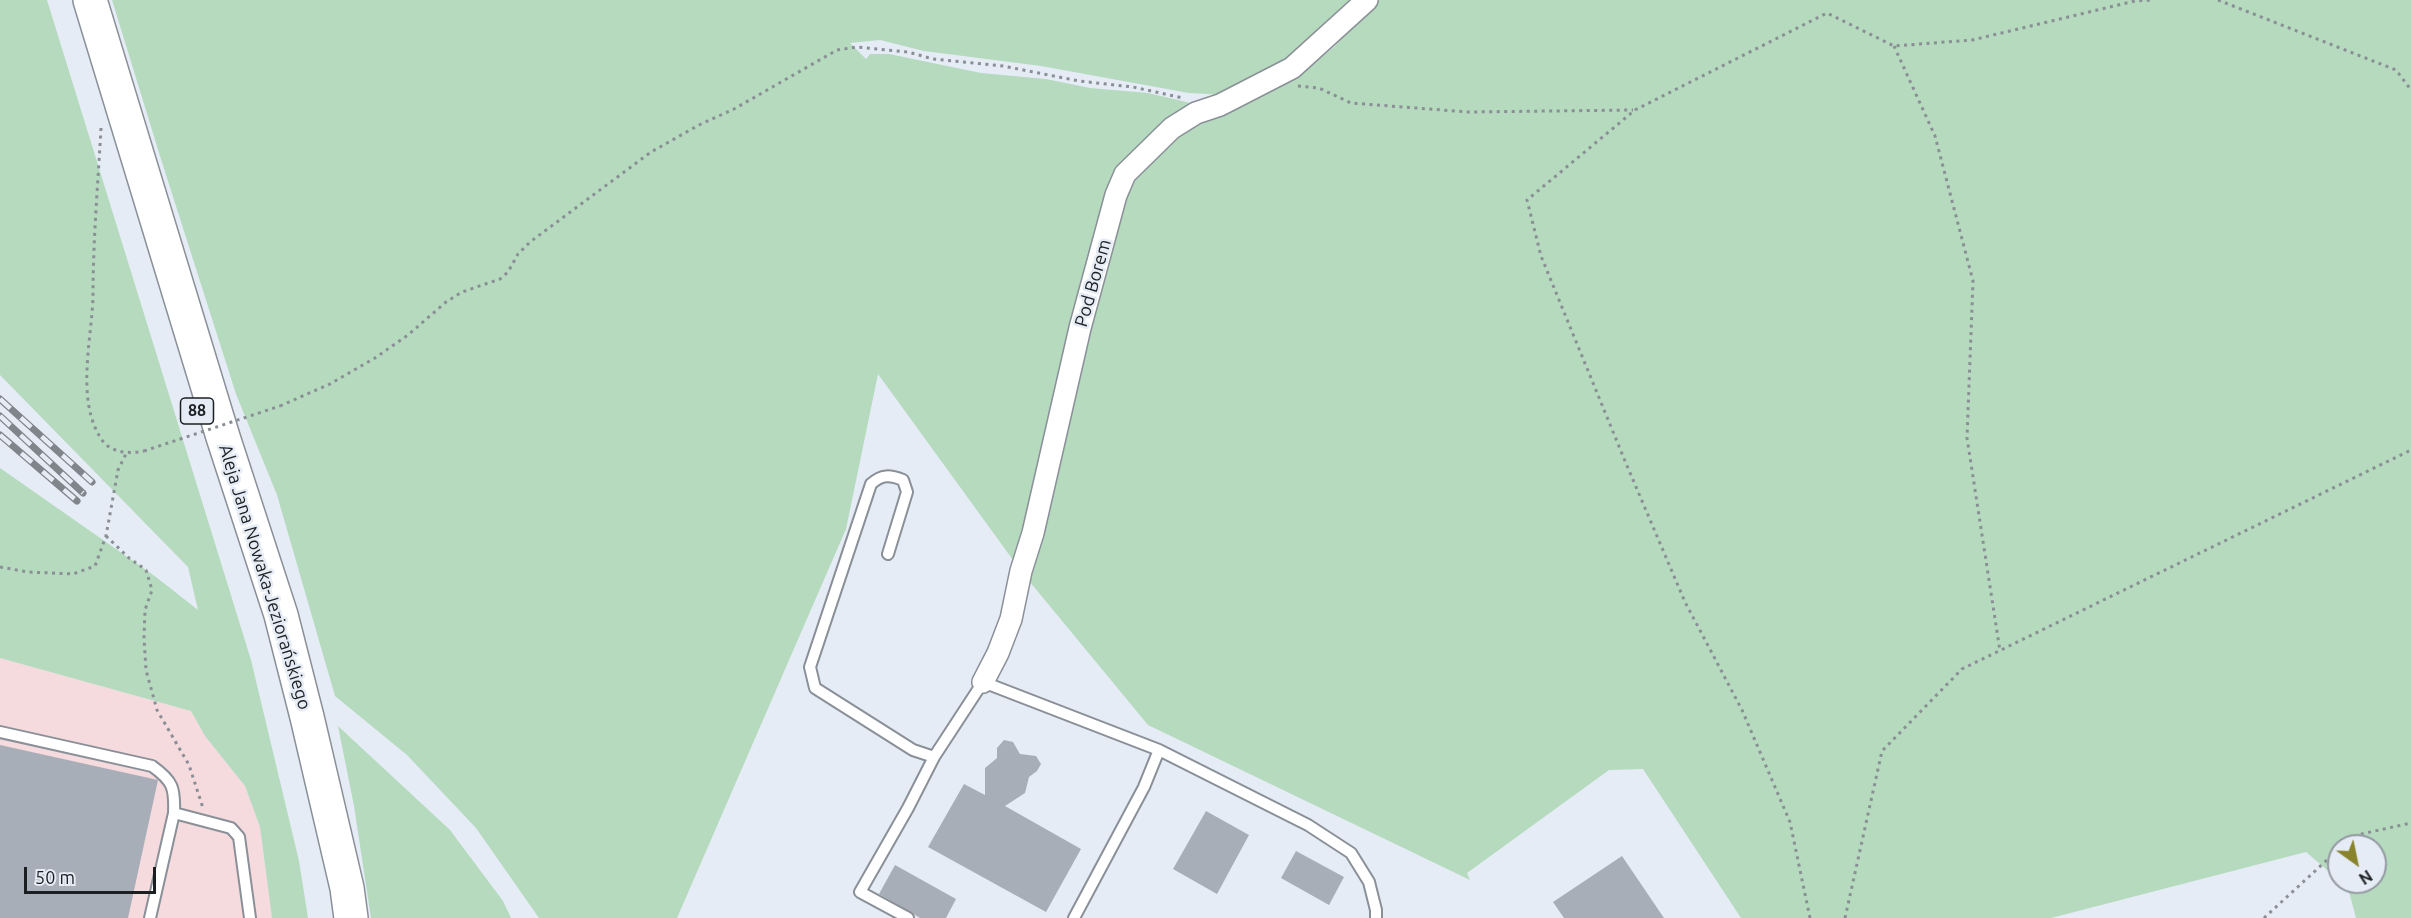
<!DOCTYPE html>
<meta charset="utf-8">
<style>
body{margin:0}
#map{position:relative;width:2411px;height:918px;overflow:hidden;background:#e5ecf5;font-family:Ubuntu,sans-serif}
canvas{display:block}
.north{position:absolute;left:2327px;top:834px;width:60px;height:60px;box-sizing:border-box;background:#e5ecf5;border:2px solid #959aa1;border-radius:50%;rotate:147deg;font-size:16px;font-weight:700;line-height:24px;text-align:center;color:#1c1f22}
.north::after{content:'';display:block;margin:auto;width:21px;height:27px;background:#89832c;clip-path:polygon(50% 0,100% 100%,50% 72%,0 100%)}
.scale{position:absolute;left:24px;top:867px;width:132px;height:27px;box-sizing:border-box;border:3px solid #1c1f22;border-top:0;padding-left:8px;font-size:18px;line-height:21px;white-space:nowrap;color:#1c1f22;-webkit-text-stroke:4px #e5ecf5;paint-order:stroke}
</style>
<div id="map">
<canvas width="2411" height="918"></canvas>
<div class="north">N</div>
<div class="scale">50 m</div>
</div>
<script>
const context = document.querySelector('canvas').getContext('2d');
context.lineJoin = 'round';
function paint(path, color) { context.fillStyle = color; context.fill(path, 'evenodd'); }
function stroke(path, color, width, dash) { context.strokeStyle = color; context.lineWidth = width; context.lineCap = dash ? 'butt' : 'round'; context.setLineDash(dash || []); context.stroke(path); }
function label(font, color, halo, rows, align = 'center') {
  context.font = font + ' Ubuntu,sans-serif'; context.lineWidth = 5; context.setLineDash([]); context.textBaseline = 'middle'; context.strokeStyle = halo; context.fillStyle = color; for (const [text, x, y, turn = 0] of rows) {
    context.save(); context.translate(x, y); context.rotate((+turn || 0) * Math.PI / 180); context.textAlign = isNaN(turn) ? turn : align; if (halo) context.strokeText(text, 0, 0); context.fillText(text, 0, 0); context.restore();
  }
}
paint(new Path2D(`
 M0 658 191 711 205 736 245 786 260 827 272 918H0Z`), '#f5dade');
paint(new Path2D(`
 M0 0H47L251 660 299 861 308 918H272L260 827 245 786 205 736 191 711 0 658V468L156 577 198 610 188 567 0 375Z
 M112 0H1356L1289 63 1226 95 1189 93 1041 66 924 51 880 40 850 43 866 59 870 54H889L981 73 1046 79 1090 88 1148 93 1199 105 1174 115 1138 151 1103 199 1072 318 1019 549 1013 560 878 374 846 529 677 918H539L476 828 407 755 335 696 277 495 236 394 160 156Z
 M1378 0H2411V918H2356L2348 888 2342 882H2375V846H2339V880L2306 852 2051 918H1741L1643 769 1609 770 1467 873 1470 880 1148 725 1025 576 1123 193 1178 129 1253 100 1302 72 1334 47Z
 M338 726 450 830 503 901 511 918H371L354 806Z`), '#b5dabe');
paint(new Path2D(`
 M1004 740 1013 742 1020 754 1036 756 1041 764 1037 771 1029 777 1025 793 1005 806 1081 849 1046 912 928 847 964 784 985 795V768L997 758V748Z
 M0 745 158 780 128 918H0Z
 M1206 811 1249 835 1217 894 1173 869Z
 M1296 851 1344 877 1329 905 1281 878Z
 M1622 856 1664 918H1564L1553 902Z
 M895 865 956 899 946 918H920L879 894Z`), '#a8aeb7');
const service = new Path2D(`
 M888 554 907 492 903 480C890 475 882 474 871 484L810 667 815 688 913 750 934 757
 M0 732 152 766C173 781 175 788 174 813
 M150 918 174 813 231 828 239 837 250 918
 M908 918 860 892 908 808 934 757 983 682 1159 750 1308 825 1351 853 1369 882 1376 910V918
 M1074 918 1144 787 1159 750`);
const minor = new Path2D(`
 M983 682 998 653 1011 619 1021 571 1033 533 1080 328 1116 195 1125 174 1172 128 1196 113 1220 105 1292 68 1367 0`);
const primary = new Path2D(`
 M90 0 223 437 281 615 307 717 347 888 351 918`);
stroke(service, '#8a9098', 14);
stroke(minor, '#8a9098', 24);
stroke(primary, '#8a9098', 36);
stroke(new Path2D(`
 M2218 0 2396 70 2411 90
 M1894 46 1935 136 1973 281 1967 438 2000 651
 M1298 86 1319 88 1351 103 1468 112 1633 110
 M101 128C98 184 93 240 93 296 92 339 75 401 102 440 111 453 129 454 144 451
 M280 406 330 384 375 358 408 335 446 302 462 292 500 279 508 272 518 254 530 242 651 152 699 125 734 109 837 50 857 47 908 52 933 59 1003 66 1079 81 1133 87 1183 98
 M106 536 129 558 146 570 152 590 145 610 144 638 146 670 157 710 189 765 203 808
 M0 567 28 572 73 574 95 566 106 536 118 470 127 452
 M2342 846 2357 835 2411 823
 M1810 918 1790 822 1742 710 1685 602 1625 461 1541 256 1527 200 1635 110 1827 13 1894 46 1972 40 2135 1 2152 0
 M1845 918 1882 751 1962 669 2411 450
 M2264 918 2339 849`), '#8a8f95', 3, [3, 4.5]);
stroke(service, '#fff', 10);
stroke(minor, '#fff', 21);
stroke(primary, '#fff', 33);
const rail = new Path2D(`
 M0 399 92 482
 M0 416 83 493
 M0 435 77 501`);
stroke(rail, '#80858b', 7);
stroke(rail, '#e5ecf5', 4.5, [14]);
stroke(new Path2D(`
 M144 451 280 406`), '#8a8f95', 3, [3, 4.5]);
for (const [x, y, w] of [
 [197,411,33]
]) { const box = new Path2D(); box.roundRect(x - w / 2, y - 13, w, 26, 4.5); context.fillStyle = '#e5ecf5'; context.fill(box); stroke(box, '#1c1f22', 1.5); }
label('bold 16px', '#1c1f22', null, [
 ["88",197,411]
]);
label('18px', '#1c1f22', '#e5ecf5', [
 ["Pod Borem",1093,283,-74],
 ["Aleja Jana Nowaka-Jeziorańskiego",265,577,73]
]);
</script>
